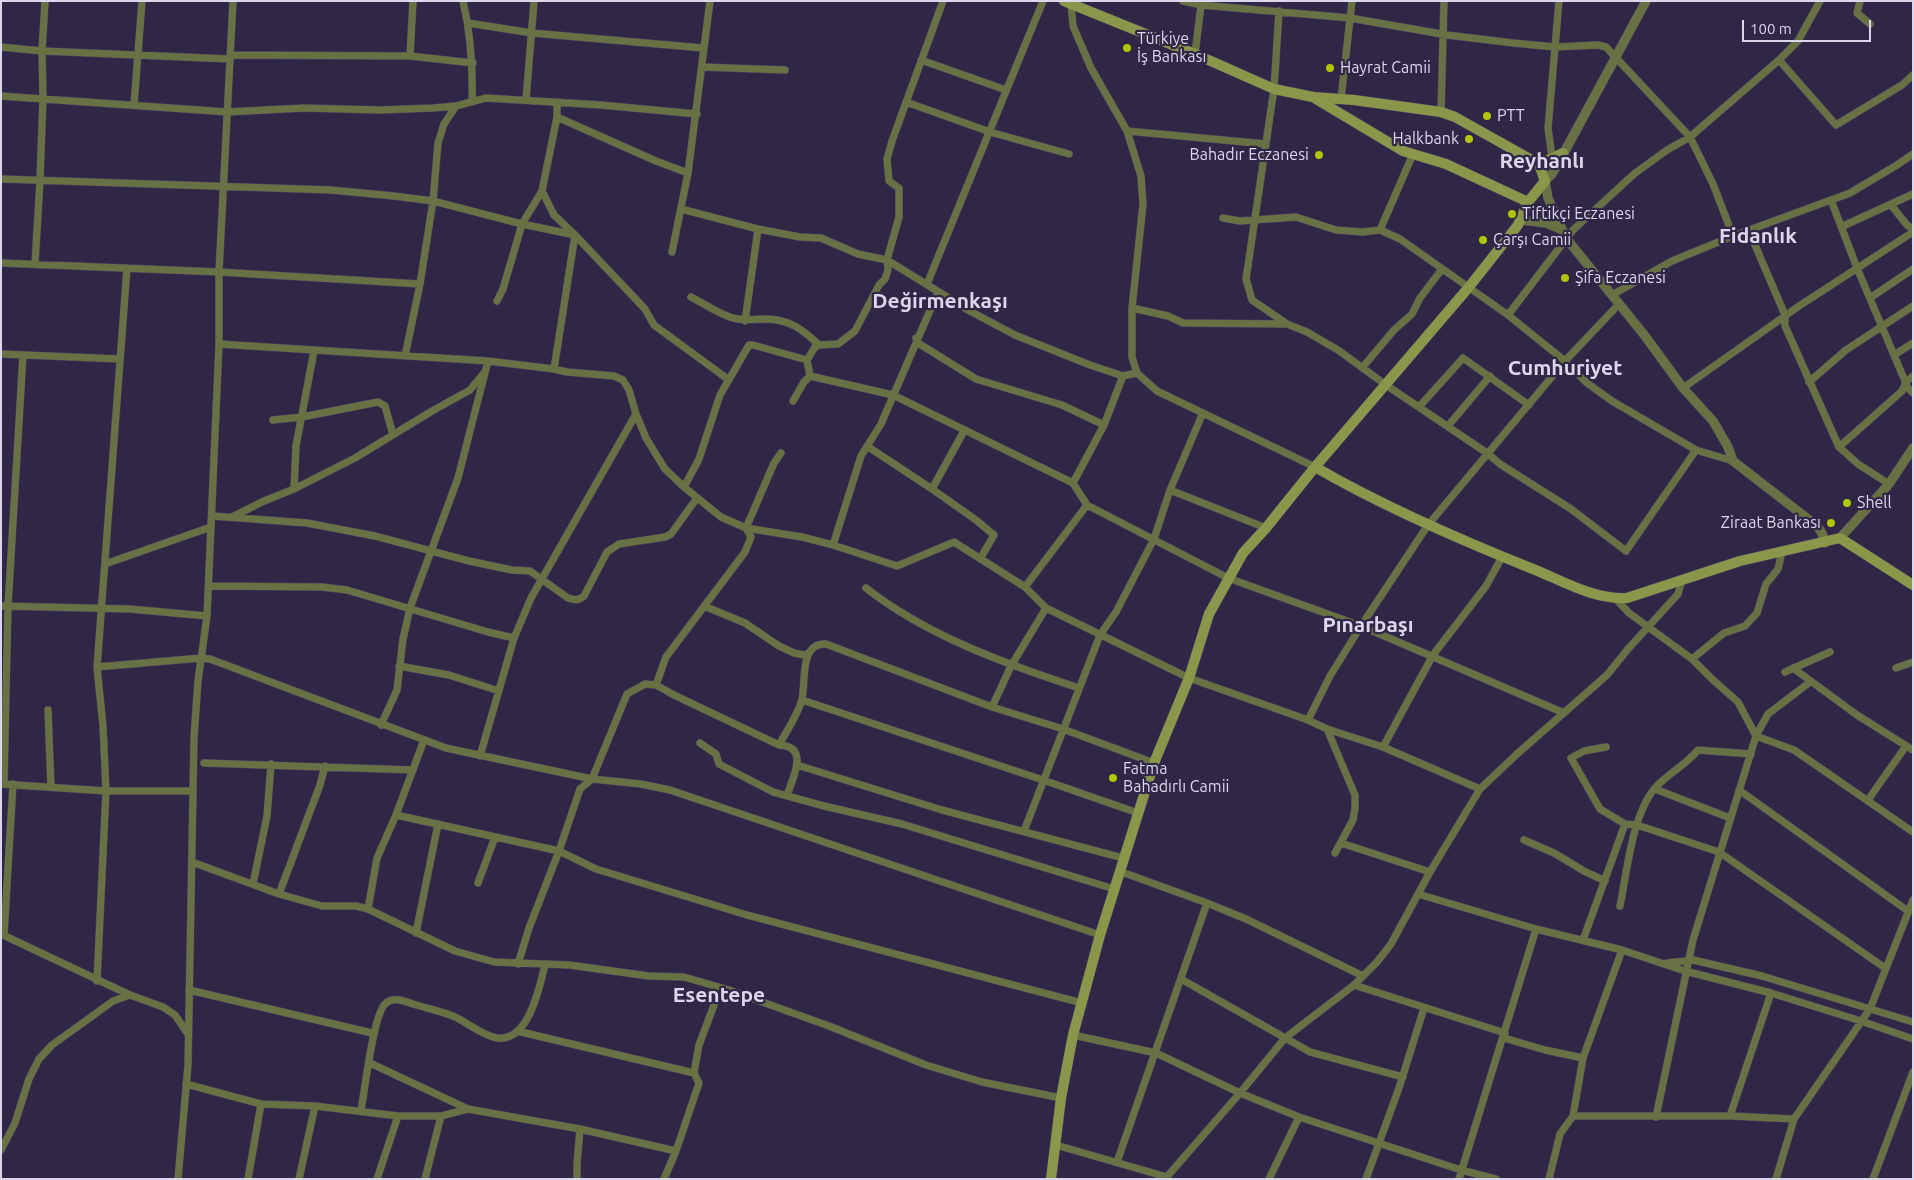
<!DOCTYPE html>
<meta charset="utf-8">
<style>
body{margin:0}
#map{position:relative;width:1914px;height:1180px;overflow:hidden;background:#302646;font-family:Ubuntu,sans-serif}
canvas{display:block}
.frame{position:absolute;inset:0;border:2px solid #dcd7ec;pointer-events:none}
.scale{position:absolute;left:1742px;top:20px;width:129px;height:22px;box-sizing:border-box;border:2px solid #dcd7ec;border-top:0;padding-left:6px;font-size:15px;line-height:18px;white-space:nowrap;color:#dcd7ec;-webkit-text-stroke:4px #302646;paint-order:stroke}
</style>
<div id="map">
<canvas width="1914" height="1180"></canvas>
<div class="frame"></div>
<div class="scale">100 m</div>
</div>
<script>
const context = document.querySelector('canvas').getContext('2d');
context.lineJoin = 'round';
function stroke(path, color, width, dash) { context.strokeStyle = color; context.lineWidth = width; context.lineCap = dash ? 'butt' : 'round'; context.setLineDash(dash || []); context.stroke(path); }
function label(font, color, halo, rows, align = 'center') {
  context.font = font + ' Ubuntu,sans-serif'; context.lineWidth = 4.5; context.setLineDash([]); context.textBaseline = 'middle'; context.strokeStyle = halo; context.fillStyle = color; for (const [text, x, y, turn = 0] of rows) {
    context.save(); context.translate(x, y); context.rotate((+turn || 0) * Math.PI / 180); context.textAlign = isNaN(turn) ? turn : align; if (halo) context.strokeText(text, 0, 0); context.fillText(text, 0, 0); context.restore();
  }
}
const minor = new Path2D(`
 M463 1C471 35 473 68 472 102
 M1183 1 1201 5 1350 18 1447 35 1513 43 1555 47 1598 45 1606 47 1690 137 1713 184 1733 236
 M1860 1 1857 13 1870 24
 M1071 4 1073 26 1091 68 1127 131 1141 176 1143 204 1132 308V357L1137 373 1157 391 1315 467
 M1279 11 1274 89 1246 279 1252 300 1287 324 1307 332 1338 350 1386 385 1487 453 1500 464 1571 509 1626 551 1696 450
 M468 23 532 33 703 48
 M1 47 42 51 230 59
 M1195 54 1201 5
 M230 55 410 56 473 63
 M410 56 413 1
 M921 60 1006 90
 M1779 60 1836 125 1902 85 1913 75
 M702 67 785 70
 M1 96 227 112 304 108 379 110 433 108 456 106 486 98 601 105 697 114
 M1341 99 1352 1
 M526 100 534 1
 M906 102 990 132 1069 154
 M134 105 142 1
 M1441 112 1444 1
 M557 117 656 161 688 173
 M1127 131 1266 144
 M1552 157 1548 128 1559 1
 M1 179 331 190 394 196 433 201 522 224 575 235 645 309 654 325 729 380
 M542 191 554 215 575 235 554 369
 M1831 200 1857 268 1908 388 1913 393
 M1891 205 1907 225 1913 229
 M681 209 758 229 800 237 821 238 858 254 887 260 968 310 1015 335 1090 365 1123 376 1137 373
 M1223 218 1240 221 1296 217 1336 230 1363 232 1380 230 1400 239 1508 315 1565 361 1587 383 1612 401 1696 450 1733 461
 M1841 227 1913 194
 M1380 230 1413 154
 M1749 231 1785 315V326L1839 447 1858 464 1889 484
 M672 252 688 173 710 1
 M1 263 219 272 420 284
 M35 264 40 180 43 98 42 51 45 1
 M927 284 1043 1
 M1612 295 1672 261 1733 236 1850 193 1897 165 1913 154
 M691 297C705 304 719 314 733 318 745 321 756 319 768 319 791 320 803 330 819 345
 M1870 298 1913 269
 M497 301 503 289 522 224 542 191 557 117V102
 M1132 308 1168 316 1183 323 1287 324
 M1508 315 1573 230 1634 174 1667 150 1690 137 1779 60 1798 41 1820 1
 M745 321 758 229
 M916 338 918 343 976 379 1062 405 1104 425
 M219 344 488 361 554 369 567 372 614 376 623 380 629 390 636 414 646 438 665 469 684 487 721 517 746 528 802 537 833 545 897 566 954 542 1025 587
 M1 354 120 359
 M1894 355 1913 343
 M405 356 420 284 433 201 438 143 444 124 456 106
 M1362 368 1394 330 1412 314 1420 298 1442 269
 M810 376 893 395 1073 483
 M1123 376 1104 425 1073 483 1087 505 1228 578 1361 626 1564 713
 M1809 382 1846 350 1913 306
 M1683 388 1799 306 1913 232
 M793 401 804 382 810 376 807 360 815 347 819 345 838 344 855 331 879 285 885 279 888 270 887 260 899 217V188L889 181 887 159 892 141 943 1
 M1419 407 1463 358 1529 405
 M273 420 302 417 378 402 385 406 393 435
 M1448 426 1490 376
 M867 446 932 489 976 520 994 535 980 559
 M1839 447 1902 391 1906 382 1913 376
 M684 487 699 459 720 395 749 345H753L807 360
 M294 489 296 446 314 351
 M932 489 964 431
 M1170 490 1266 528
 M1087 505 1025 587 1046 608 1189 678 1308 720 1327 729 1383 747 1480 789
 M212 516 307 523 375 536 469 561 512 570 530 571 568 598C575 600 578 601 584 596L607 552 619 544 665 537 671 534 697 498
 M232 517 264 501 294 489 355 458 432 411 470 390 484 373
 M833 545 861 456 881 424 938 292
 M105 564 211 527
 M209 586 322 587 347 590 488 632 514 638
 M866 588C927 636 1006 664 1079 688
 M1616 599 1629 613 1692 659 1712 679 1738 702 1756 736 1794 750 1913 832
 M1 606 130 609 207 616
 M704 606 745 623 779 646 794 653 804 655 809 653
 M1692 659 1724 633 1745 626 1757 613 1766 584 1778 569 1782 552
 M399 666 449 675 499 691
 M97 667 201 658 210 659 446 748 592 779 641 784 670 790 1100 935
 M1793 668 1857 715 1913 750
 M1896 668 1913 662
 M1785 672 1830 652
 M656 685 674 695 779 745C810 746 793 778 787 795
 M802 700 1043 780 1138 813
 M992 707 1011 666 1046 608
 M48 710 51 787
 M1308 720 1330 676 1361 626 1428 525 1565 361 1619 304
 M381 725 397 690 403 639 410 608 458 478 488 361
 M1327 729 1355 795V808L1353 820 1335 853
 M700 743 716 754 719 764 773 792 824 806 902 824 1114 889
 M779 745C786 732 799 713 802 699 806 683 799 642 826 644L992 707 1063 729 1154 763
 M1383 747 1433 655 1486 586 1502 557
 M1606 747 1584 751 1571 758 1600 809 1625 824 1637 825 1719 852 1885 968
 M480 756 514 638 531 598 636 414
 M204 763 413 770
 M797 765 942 810 1123 858
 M1 784 106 791H193
 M4 784 8 606 23 355
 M1655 789 1730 818
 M1739 790 1908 911
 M1868 800 1906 746
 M396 815 559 851 596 869 747 915 1082 1003
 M1024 831 1100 635 1116 612 1154 539 1170 490 1202 415
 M1524 840 1554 853 1584 871 1605 881
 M1341 843 1430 872
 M192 862 279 894 322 906H356L368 909 455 951 494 962 569 965 649 976 684 977 729 990 829 1026 926 1065 982 1082 1061 1098
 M1119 871 1207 903 1246 919 1363 976
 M478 883 495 837
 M253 884 267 816 271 764
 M279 894 320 785 325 766
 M1418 894 1536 929 1622 950 1685 971 1771 993 1861 1021 1913 1039
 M1620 906C1627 872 1632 815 1655 788 1667 774 1686 765 1698 750L1751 754
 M368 909 377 858 396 815 424 740
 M416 933 438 824
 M1 934 130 995 163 1007 175 1015 188 1034
 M4 935 13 784
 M1583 940 1625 824
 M1667 963 1693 960 1762 976 1913 1022
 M518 964 529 928 559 851 580 789 592 779 627 694 645 684 656 685 666 657 745 552 751 537 746 528 774 463 781 453
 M1181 979 1310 1052 1403 1077
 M97 981 106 791 103 726 97 667 127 268
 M1354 985 1505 1033 1504 1038 1545 1050 1583 1058
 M189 990 372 1033
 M517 1031 694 1073
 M1073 1035 1156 1053 1240 1093 1299 1117 1461 1170 1496 1179
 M370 1063 468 1109 580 1129 676 1151
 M186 1084 261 1104 315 1106 398 1116H441L468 1109
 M361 1110C365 1090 373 1016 385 1004 393 996 404 1001 413 1004 426 1008 440 1011 453 1016 467 1022 481 1035 497 1038 529 1042 540 986 545 964
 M1573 1116H1730L1794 1119
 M1730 1116 1771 993
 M1656 1117 1693 940 1756 736 1768 714 1810 682
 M1056 1145 1167 1177
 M1 1150 15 1123 29 1079 39 1059 52 1045 102 1009 113 1001 130 995
 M1117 1162 1207 903
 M178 1179 188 1065 194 738 198 681 207 616 219 344V272L233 1
 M248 1179 261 1104
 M299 1179 315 1106
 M377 1179 398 1116
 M425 1179 441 1116
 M577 1179V1164L580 1129
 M664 1179 676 1151 699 1083 694 1073 699 1045 720 989
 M1165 1179 1240 1093 1285 1038 1354 985 1377 962 1391 944 1430 872 1480 789 1517 754 1607 675 1628 649 1678 594 1682 580
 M1269 1179 1299 1117
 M1366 1179 1399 1088 1424 1008
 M1459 1179 1536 929
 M1549 1179 1560 1134 1573 1116 1583 1058 1622 950
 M1776 1179 1794 1119 1870 1009 1913 900
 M1873 1179 1913 1072`);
const tertiary = new Path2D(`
 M1646 1 1559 162 1552 174 1545 181 1548 198 1566 238 1645 336 1683 388 1713 421 1728 447 1733 461 1817 526 1822 533 1825 543
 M1521 220 1546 223 1562 230
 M1840 538 1889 484 1913 448`);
const secondary = new Path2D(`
 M1316 99 1403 151 1446 164 1528 202
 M1539 164 1563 153
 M1315 467C1384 507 1458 539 1533 569 1563 581 1594 600 1627 598L1740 561 1840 538 1913 585
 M1051 1179 1061 1098 1073 1035 1100 935 1154 763 1189 678 1209 614 1243 553 1266 528 1315 467 1469 287 1518 225 1528 202 1545 181 1539 164 1455 117 1441 112 1354 100 1313 97 1274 89 1195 54 1064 1`);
stroke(minor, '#4c4261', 8);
stroke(tertiary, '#4c4261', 10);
stroke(secondary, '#4c4261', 11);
stroke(minor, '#687143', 7);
stroke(tertiary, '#687143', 9);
stroke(secondary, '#8a974b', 10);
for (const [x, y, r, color] of [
 [1127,48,5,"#b0c503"],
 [1330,68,5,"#b0c503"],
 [1487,116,5,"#b0c503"],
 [1469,139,5,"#b0c503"],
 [1319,155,5,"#b0c503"],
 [1512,214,5,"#b0c503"],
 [1483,240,5,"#b0c503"],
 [1565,278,5,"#b0c503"],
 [1847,503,5,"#b0c503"],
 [1831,523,5,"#b0c503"],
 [1113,778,5,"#b0c503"]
]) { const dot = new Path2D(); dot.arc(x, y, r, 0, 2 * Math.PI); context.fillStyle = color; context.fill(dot); stroke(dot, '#302646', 2); }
label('16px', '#dcd7ec', '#302646', [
 ["Türkiye",1137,39],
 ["İş Bankası",1137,57],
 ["Hayrat Camii",1340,68],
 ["PTT",1497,116],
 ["Halkbank",1459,139,"right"],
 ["Bahadır Eczanesi",1309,155,"right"],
 ["Tiftikçi Eczanesi",1522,214],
 ["Çarşı Camii",1493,240],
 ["Şifa Eczanesi",1575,278],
 ["Shell",1857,503],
 ["Ziraat Bankası",1821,523,"right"],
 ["Fatma",1123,769],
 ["Bahadırlı Camii",1123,787]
], 'left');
label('bold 21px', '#dcd7ec', '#302646', [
 ["Reyhanlı",1542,161],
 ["Fidanlık",1758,236],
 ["Değirmenkaşı",940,301],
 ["Cumhuriyet",1565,368],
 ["Pınarbaşı",1368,625],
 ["Esentepe",719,995]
]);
</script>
